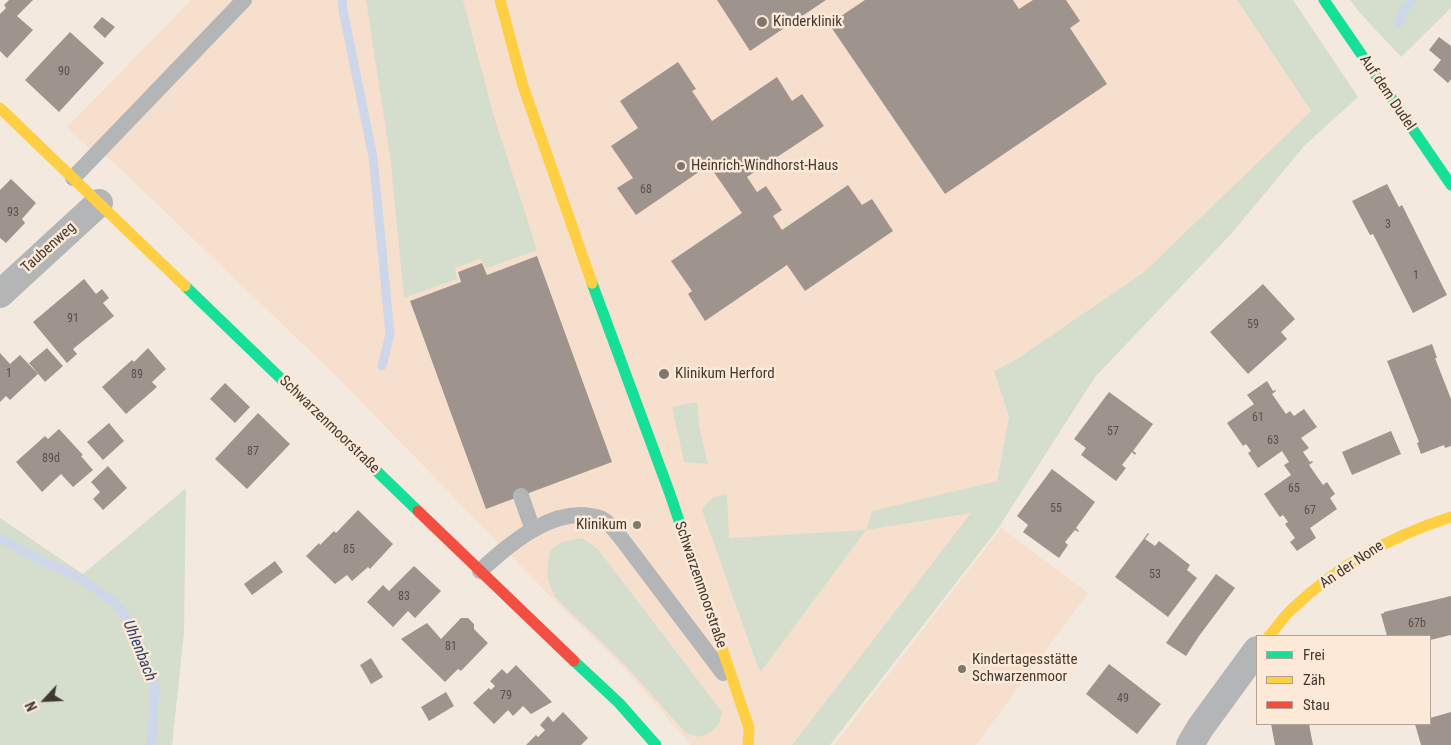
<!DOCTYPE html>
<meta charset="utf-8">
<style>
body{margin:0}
#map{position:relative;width:1451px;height:745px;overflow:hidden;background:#f4e9df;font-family:"Roboto Condensed",sans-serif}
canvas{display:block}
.legend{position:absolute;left:1256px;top:635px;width:175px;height:90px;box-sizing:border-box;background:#fce9d7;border:1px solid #b2a394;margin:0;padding:6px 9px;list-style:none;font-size:15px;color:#423930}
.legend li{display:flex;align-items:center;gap:10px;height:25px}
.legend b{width:25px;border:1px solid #b2a394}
.north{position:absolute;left:20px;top:675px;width:50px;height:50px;-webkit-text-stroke:4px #fce9d7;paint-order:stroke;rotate:245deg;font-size:14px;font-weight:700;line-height:20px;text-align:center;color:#423930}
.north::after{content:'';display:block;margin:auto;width:18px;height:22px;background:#423930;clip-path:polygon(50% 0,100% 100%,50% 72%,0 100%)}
</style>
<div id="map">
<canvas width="1451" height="745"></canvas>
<ul class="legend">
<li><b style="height:6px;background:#16e098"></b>Frei</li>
<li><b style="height:6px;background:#ffcf43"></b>Zäh</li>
<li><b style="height:6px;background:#f24e42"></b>Stau</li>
</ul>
<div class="north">N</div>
</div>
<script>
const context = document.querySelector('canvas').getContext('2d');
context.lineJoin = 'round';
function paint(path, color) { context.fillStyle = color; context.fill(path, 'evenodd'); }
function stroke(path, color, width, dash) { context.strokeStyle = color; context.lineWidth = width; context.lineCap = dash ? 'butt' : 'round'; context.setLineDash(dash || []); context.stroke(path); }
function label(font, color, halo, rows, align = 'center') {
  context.font = font + ' "Roboto Condensed",sans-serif'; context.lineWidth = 5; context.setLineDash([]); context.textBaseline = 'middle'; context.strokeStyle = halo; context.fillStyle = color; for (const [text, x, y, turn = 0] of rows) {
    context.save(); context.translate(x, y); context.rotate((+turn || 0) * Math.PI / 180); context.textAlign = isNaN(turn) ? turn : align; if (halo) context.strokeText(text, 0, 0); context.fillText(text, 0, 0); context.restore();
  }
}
paint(new Path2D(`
 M191 0H1237L1311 111 1144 272 1017 359 995 371 1009 417 997 481 792 745H691L623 667 552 598 336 376 110 159 90 149 67 127Z
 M1001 528 1088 593 976 745H834Z`), '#f6e0cd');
paint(new Path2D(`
 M366 0H463L493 113 537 250 487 268 480 259 455 268 457 279 404 298 391 163Z
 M1237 0H1293L1358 97 1305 145 1231 234 1095 377 997 530 830 745H792L971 513 866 530 762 670H759L702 510C711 498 712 496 727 494L729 538 866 530 872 511 997 481 1009 417 994 371 1017 359 1144 272 1311 111Z
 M1350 0H1451V8L1401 57 1360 13Z
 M697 402 699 426 708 464 684 462 672 407Z
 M186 488 184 632 172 745H0V518L83 574Z
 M582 538 597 548 722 712 719 724 710 733 698 737 686 733 625 665 555 597C546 577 546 571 550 550L562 542Z`), '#d5ddcd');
stroke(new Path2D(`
 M342 0 343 10 373 157 390 334 382 366
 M1399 23 1403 11 1412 0
 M0 538 34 557 80 578 115 603 132 625 155 686 152 739 151 745`), '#ced6ea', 9);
paint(new Path2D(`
 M9 0H33L17 16 33 30 7 58 0 51V14L6 8 4 5Z
 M717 0H826L750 51Z
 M865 0H1013L1019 9 1033 0H1066L1080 21 1070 28 1107 84 945 194 829 24Z
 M102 17 115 27 105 38 93 27Z
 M70 32 104 63 59 112 25 80Z
 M1439 37 1451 46V79L1448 83 1433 70 1441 60 1429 50Z
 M678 62 696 89 692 91 712 121 777 77 792 101 802 94 824 126 747 177 757 192 766 186 782 210 773 216 782 230 848 185 862 205 872 199 893 231 805 291 787 265 705 321 688 294 692 291 671 261 742 213 709 165 636 215 617 188 633 178 611 146 638 128 620 101Z
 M11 179 36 203 22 219 25 223 6 243 0 238V190Z
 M1387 184 1399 207 1402 205 1447 295 1413 313 1373 234 1370 235 1352 201Z
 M537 256 612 462 486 509 410 301 461 282 458 272 482 263 487 275Z
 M84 279 96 294 102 289 109 298 103 303 114 316 73 349 77 354 67 363 33 322Z
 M1263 284 1295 319 1281 332 1287 339 1248 374 1210 332Z
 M1432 344 1437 358H1435L1451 399V446L1445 448 1444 445 1421 454 1417 443 1419 442 1387 361Z
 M47 348 63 366 45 382 29 363Z
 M148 348 166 369 152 382 157 387 126 414 102 387 132 360 134 362Z
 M0 353 10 364 20 355 38 374 10 400 6 396 0 402Z
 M1267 381 1273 391 1276 390V391L1272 394 1286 414 1290 411 1294 416 1304 409 1317 427 1301 438 1309 448 1303 452 1310 462 1312 461 1313 462 1309 465 1323 485 1327 482 1335 494 1330 498 1337 509 1310 528 1316 538 1297 551 1290 542 1295 538 1285 524 1288 522 1283 515 1280 517 1279 516 1264 494 1291 475 1284 465 1289 462 1282 451 1258 468 1248 453 1251 451 1246 444 1243 446 1227 423 1254 404 1247 395Z
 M225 383 250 407 235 423 210 399Z
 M1109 392 1153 424 1133 451 1136 453 1135 455 1132 452 1122 465 1126 468 1116 481 1081 455 1086 448 1074 439Z
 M258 413 290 444 247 489 215 459Z
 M109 423 124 441 103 460 87 442Z
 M59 429 83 455 81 456 93 470 73 487 61 474 42 492 16 462 45 436 48 439Z
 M1391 431 1401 454 1352 475 1342 452Z
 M108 466 127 488 103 510 93 499 100 492 91 482Z
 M1052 469 1095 502 1076 528 1079 531 1078 532 1075 530 1065 542 1068 545 1059 558 1023 532 1028 525 1017 516Z
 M358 510 393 544 370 569 368 567 352 581 347 575 335 584 306 556 319 543 320 545 334 531 336 533Z
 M1148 533 1149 534 1145 539 1155 546 1159 541 1190 565 1187 570 1197 578 1168 617 1115 577Z
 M275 561 283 572 252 595 244 584Z
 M414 566 441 591 415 618 408 611 393 627 367 602 383 585 389 591Z
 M1216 574 1235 588 1199 636 1186 656 1166 643 1180 623Z
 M1451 596V635L1430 640V636H1387L1381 614 1384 613V612Z
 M461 618H468L474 624V629L488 643 461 671 458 669 445 682 401 639 427 623 441 639Z
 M371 658 383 677 371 684 360 665Z
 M1109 664 1161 704 1137 734 1086 694Z
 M516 665 552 702 531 714 523 706 513 716 508 710 494 724 473 703 489 688 491 690 495 686 490 681 502 669 507 674Z
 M446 692 454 706 429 721 421 707Z
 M563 712 588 738 581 745H526L536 735 538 737 545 730 540 725 548 716 553 722Z
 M1451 712V745H1421L1415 724H1430V718Z
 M1271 724H1309L1313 745H1275Z`), '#9f948d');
stroke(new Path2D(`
 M73 178 244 0
 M521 496 533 530
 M480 571C510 543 558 502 602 519 609 522 616 532 621 538L723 673`), '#b3b5b6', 16);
stroke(new Path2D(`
 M0 294 99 203
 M1190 745 1200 728 1257 650`), '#b3b5b6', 28);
stroke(new Path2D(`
 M1324 0 1451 185
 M592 283 670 494 693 562
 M185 286 418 511
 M574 661 619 703 656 745`), '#16e098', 11);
stroke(new Path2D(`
 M500 0 523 86 592 283
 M0 108 185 286
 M693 562 749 728 748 745
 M1269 636C1277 627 1283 617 1292 609 1337 566 1391 536 1451 517`), '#ffcf43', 11);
stroke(new Path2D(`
 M418 511 574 661`), '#f24e42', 11);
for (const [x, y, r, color] of [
 [762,22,6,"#80776d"],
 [681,166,5,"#80776d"],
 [664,374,6,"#80776d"],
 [637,525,5,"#80776d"],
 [962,669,5,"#80776d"]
]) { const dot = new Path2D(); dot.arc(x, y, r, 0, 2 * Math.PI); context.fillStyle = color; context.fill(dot); stroke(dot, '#fce9d7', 2); }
label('12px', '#595047', null, [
 ["90",64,72],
 ["68",646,190],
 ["93",13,213],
 ["3",1388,225],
 ["1",1416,276],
 ["91",73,319],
 ["59",1253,325],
 ["1",9,374],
 ["89",137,375],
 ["61",1258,418],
 ["57",1113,432],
 ["63",1273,441],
 ["87",253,452],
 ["89d",51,459],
 ["65",1294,489],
 ["55",1056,509],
 ["67",1310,511],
 ["85",349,550],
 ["53",1155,575],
 ["83",404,597],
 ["67b",1417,624],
 ["81",451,647],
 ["79",506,696],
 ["49",1123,699]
]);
label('15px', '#423930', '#fce9d7', [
 ["Kinderklinik",773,22],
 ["Heinrich-Windhorst-Haus",691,166],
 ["Klinikum Herford",675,374],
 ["Klinikum",627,525,"right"],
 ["Kindertagesstätte",972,660],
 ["Schwarzenmoor",972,677]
], 'left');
label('15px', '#423930', '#fce9d7', [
 ["Auf dem Dudel",1387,93,56],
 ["Taubenweg",49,248,-42],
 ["Schwarzenmoorstraße",329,425,44],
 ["An der None",1352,565,-34],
 ["Schwarzenmoorstraße",700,585,71]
]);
label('italic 16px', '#304470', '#fce9d7', [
 ["Uhlenbach",139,651,68]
]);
</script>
